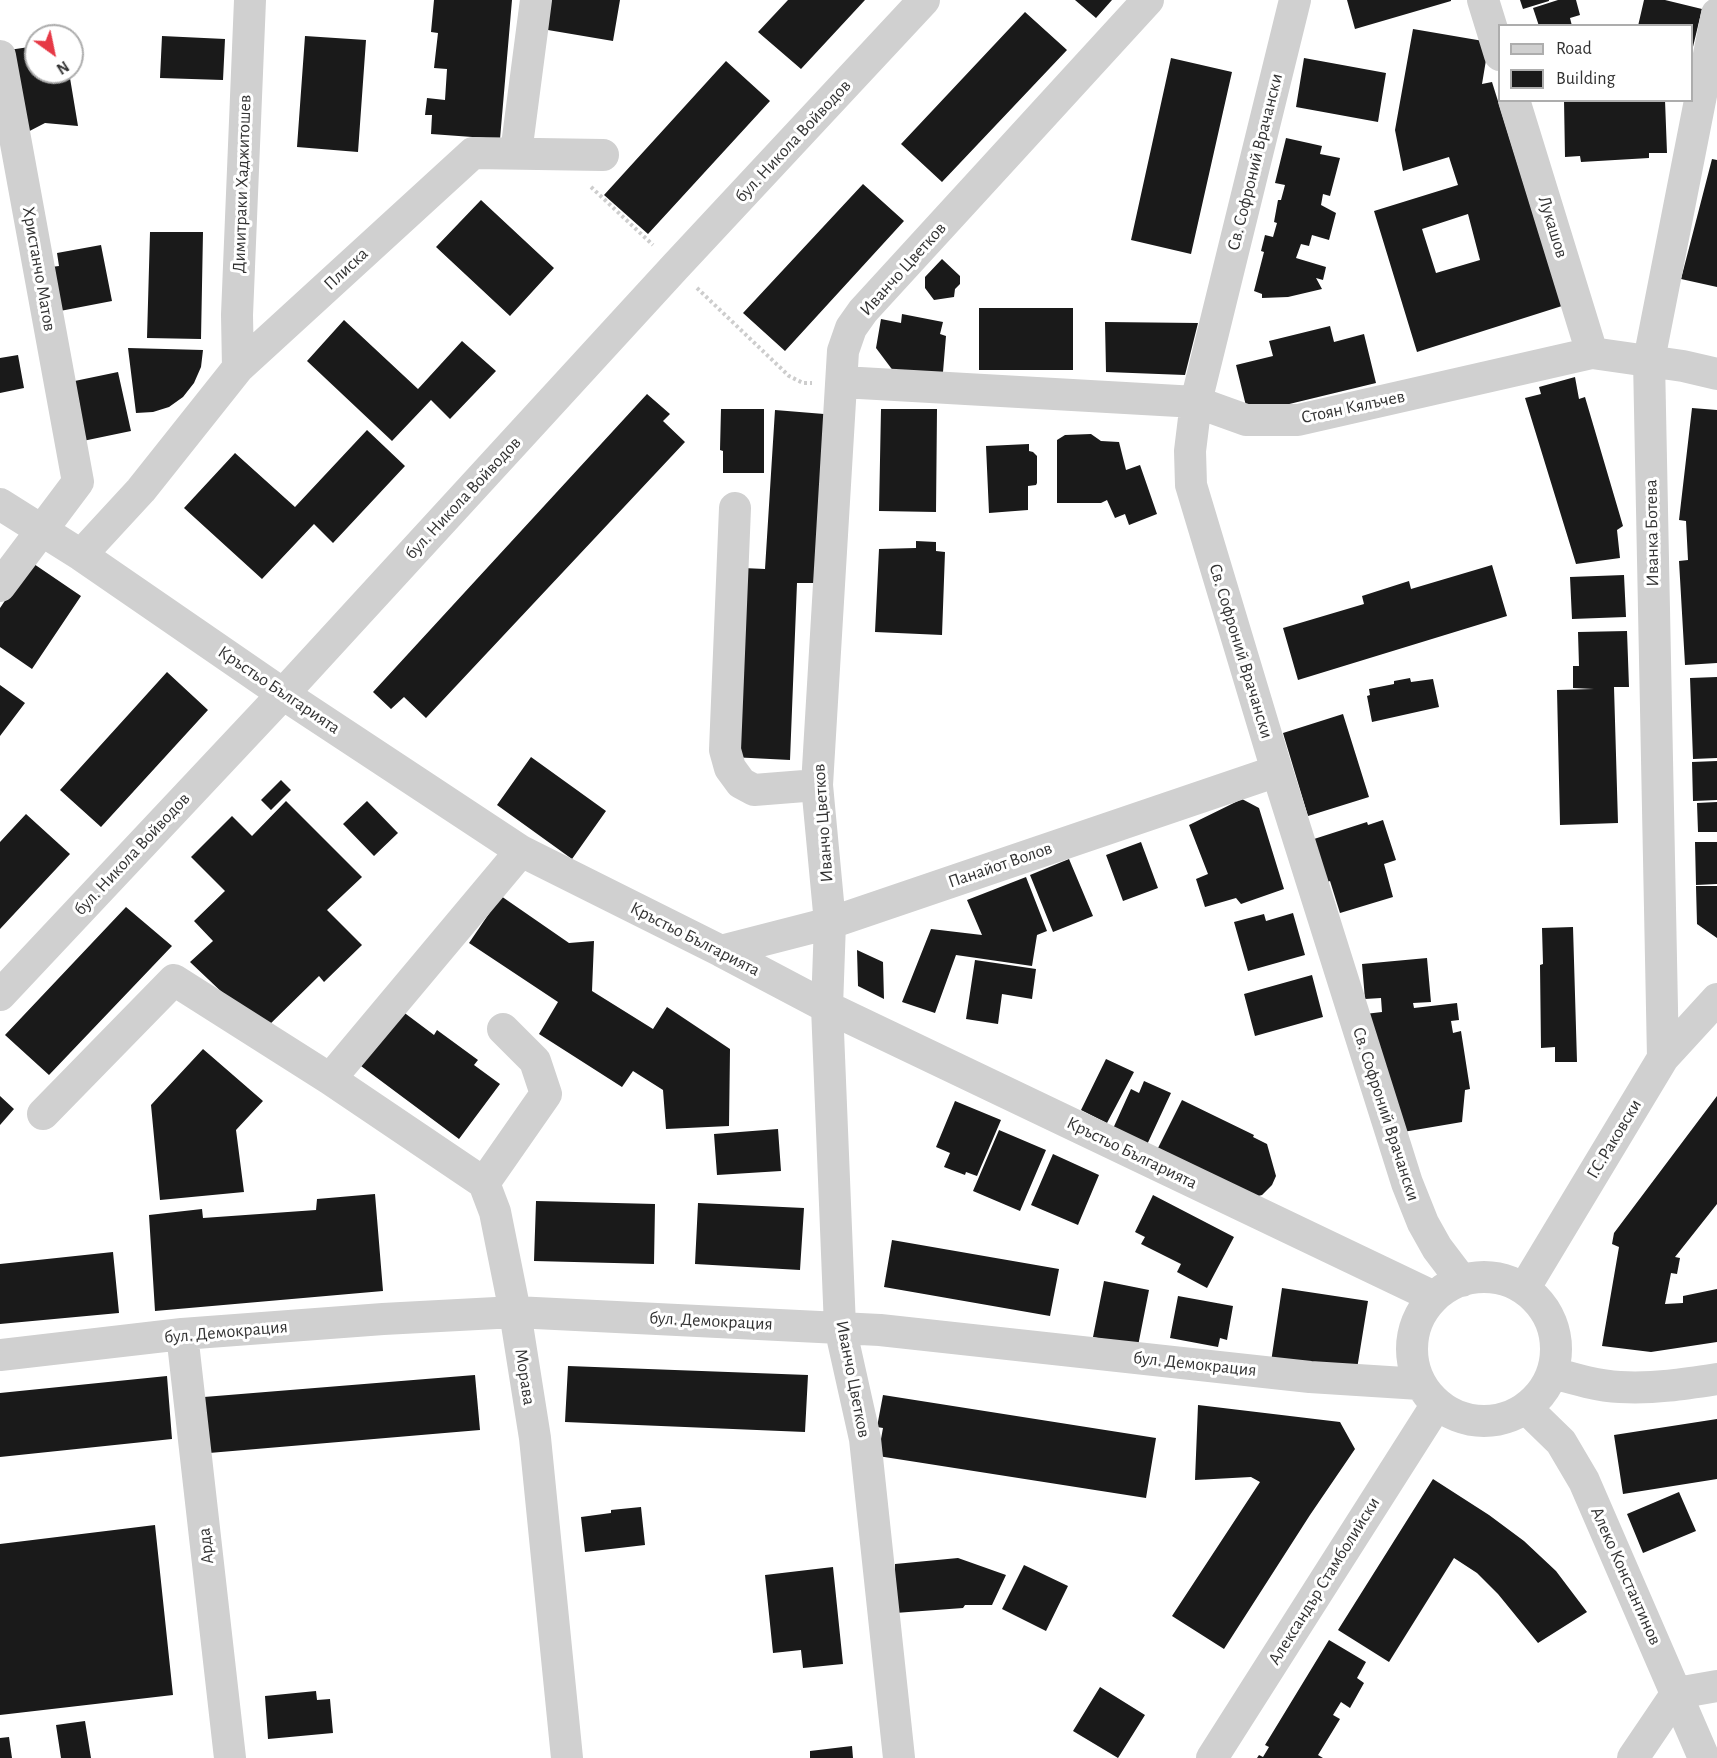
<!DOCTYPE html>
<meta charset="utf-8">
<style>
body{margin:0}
#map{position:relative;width:1717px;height:1758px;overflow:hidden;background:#fff;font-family:"Alegreya Sans",sans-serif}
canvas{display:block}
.legend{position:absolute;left:1498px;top:24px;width:195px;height:78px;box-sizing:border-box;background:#fff;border:2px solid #adadad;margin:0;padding:8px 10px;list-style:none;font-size:18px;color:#333}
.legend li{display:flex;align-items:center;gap:12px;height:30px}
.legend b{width:30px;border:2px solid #adadad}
.north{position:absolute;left:24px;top:24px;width:60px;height:60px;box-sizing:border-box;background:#fff;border:2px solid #adadad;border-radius:50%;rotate:147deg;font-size:16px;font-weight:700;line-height:24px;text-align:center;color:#333}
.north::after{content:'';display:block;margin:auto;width:21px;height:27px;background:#e63946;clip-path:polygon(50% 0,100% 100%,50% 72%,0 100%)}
</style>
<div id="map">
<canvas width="1717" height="1758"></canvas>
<ul class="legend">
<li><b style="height:8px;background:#d0d0d0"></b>Road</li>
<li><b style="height:16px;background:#1a1a1a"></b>Building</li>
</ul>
<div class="north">N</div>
</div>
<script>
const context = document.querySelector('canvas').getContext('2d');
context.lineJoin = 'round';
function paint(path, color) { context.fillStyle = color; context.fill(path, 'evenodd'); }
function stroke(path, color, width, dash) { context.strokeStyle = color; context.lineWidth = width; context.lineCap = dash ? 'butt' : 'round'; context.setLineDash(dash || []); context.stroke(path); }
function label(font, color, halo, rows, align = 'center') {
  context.font = font + ' "Alegreya Sans",sans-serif'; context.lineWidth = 6; context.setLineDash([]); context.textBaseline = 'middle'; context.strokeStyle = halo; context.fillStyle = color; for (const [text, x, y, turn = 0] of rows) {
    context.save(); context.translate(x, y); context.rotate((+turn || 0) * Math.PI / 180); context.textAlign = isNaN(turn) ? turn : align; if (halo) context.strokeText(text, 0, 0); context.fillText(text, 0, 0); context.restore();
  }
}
paint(new Path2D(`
 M434 0H512L500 139 431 134 432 115H425L427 98 445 100 447 69 434 68 438 33 431 32Z
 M547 0H620L613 41 542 29Z
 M788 0H865L801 69 758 32Z
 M1075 0H1112L1096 18Z
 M1347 0H1451V1L1355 29Z
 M1520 0H1549V1L1523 9Z
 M1558 0H1576L1580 15 1570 18 1572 26H1539L1533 8Z
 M1644 0H1665L1702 9 1692 51V26H1638Z
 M1025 12 1067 50 942 182 901 144Z
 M1413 29 1489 42 1482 84 1492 82 1562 306 1417 352 1374 211 1458 185 1449 157 1403 171 1395 130ZM1468 214 1480 260 1436 273 1422 229Z
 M162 36 225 39 223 80 160 78Z
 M305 36 366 40 358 152 297 147Z
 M36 46V72H69L78 126 45 123 18 137 2 51Z
 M1171 58 1232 72 1191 254 1131 240Z
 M1304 58 1386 73 1378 122 1296 107Z
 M726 61 770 101 648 234 604 195Z
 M1564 100H1665L1667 153H1649V158L1581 162 1580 156 1565 157Z
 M1286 138 1322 146 1320 154 1340 158 1330 196 1323 194 1321 205 1336 213 1329 240 1312 235 1309 246 1301 244 1296 258 1326 267 1323 280 1316 278 1322 289 1288 297 1262 298V294L1254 291 1264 252 1261 251 1265 235 1273 237 1277 223 1274 222 1278 200H1281L1285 185 1275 183Z
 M1712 159 1717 160V287L1681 279Z
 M863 184 904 221 785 351 743 313Z
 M481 200 554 268 510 316 436 247Z
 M150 232H203L201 339 147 338Z
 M101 245 112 301 60 311 51 267 59 266 57 253Z
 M942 259 960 276V284L955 289 954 297 934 300 925 288V277Z
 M979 308H1073V370H979Z
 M902 314 943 322 940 334 946 336 943 372H894L876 348 881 319 901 323Z
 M344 320 418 389 462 341 496 371 450 419 431 400 392 441 307 361Z
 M1105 322 1198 323 1185 375 1106 372Z
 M1330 326 1334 342 1364 334 1376 383 1248 414 1236 365 1273 356 1269 341Z
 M128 348 203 350 201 367 194 383 183 397 169 407 153 412 136 413Z
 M18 355 24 388 0 393V358Z
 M118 372 131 431 78 442 65 383Z
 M1575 377 1579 399 1585 397 1623 526 1617 530 1620 558 1576 564 1525 398 1541 394 1539 387Z
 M647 394 670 414 663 421 685 442 426 718 404 697 391 709 373 692Z
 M1692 408 1717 410V663L1685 665 1679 561 1688 560 1686 521 1679 520Z
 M721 409H764V473H723V451L720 450Z
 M881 409H937L936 512 879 511Z
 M775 410 824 414 816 583H797L790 760 731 757 743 568 765 569Z
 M367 430 405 466 333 543 314 524 262 579 184 508 235 453 295 507Z
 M1091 434 1101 441 1119 442 1126 470 1140 465 1157 514 1129 525 1125 514 1115 518 1107 500 1101 503H1057V440L1065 435Z
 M1029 444V451L1033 452 1037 456V483L1036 485 1028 486V510L989 513 986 446Z
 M916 541 936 542V551L945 552 942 635 875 632 879 549 916 548Z
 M31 562 81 596 32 669 0 647V608Z
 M1492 565 1507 616 1298 680 1283 628 1364 604 1362 596 1409 581 1411 589Z
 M1624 575 1626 617 1572 619 1570 577Z
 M1627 631 1629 687H1614L1618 823 1560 825 1557 690 1594 689 1573 688V666H1579L1578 632Z
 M167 672 208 710 101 827 60 790Z
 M1717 677V758L1693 759 1690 678Z
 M1410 678 1411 682 1433 679 1439 707 1372 722 1367 696 1370 695 1369 689 1394 684V681Z
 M0 685 25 703 0 736Z
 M1343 714 1369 797 1308 816 1283 733Z
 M531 757 606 811 572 859 497 805Z
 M1717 761V800L1693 801 1692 762Z
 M281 780 291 790 271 810 261 800Z
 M1242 799 1259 808 1284 889 1241 904 1236 898 1205 907 1196 879 1208 874 1189 825Z
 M286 801 362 877 327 910 362 945 324 982 319 976 263 1031 190 962 213 941 194 921 225 891 191 857 232 816 252 836Z
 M367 801 398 833 374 856 343 824Z
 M1717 802V832H1698L1697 803Z
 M26 814 70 854 0 929V842Z
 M1383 820 1396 860 1384 864 1393 897 1340 913 1330 881 1327 882 1314 839 1367 822 1368 825Z
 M1141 842 1158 888 1123 901 1106 855Z
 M1695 842H1717V884L1696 885Z
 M1069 859 1093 916 1053 932 1030 875Z
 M1026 877 1047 931 1037 935 1032 966 956 955 935 1013 902 1002 931 929 982 935 967 900Z
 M1696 886H1717V938L1697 924Z
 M501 896 569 943 594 941 592 991 653 1029 667 1007 730 1049 729 1126 666 1129 663 1090 633 1071 622 1087 539 1034 558 1002 469 943Z
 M126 907 172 946 49 1075 5 1035Z
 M1293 913 1305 955 1248 971 1234 922 1264 914 1266 921Z
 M1573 927 1577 1062H1555V1047L1541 1048 1540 965 1543 964 1542 928Z
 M857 950 883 962 884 999 858 986Z
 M1427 958 1431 1002 1413 1003 1414 1008 1457 1003 1459 1020 1451 1021 1453 1033 1461 1031 1470 1089 1465 1090 1462 1122 1403 1132 1365 1014 1382 1012 1381 998 1365 999 1362 964Z
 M975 960 1036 969 1032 999 1002 994 998 1024 966 1019Z
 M1312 975 1323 1017 1255 1036 1244 994Z
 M402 1011 434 1035 437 1030 478 1060 474 1065 500 1084 459 1139 361 1066Z
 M203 1049 263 1101 236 1130 244 1192 160 1200 151 1105Z
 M1106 1059 1134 1072 1107 1123 1081 1110Z
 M1144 1081 1171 1093 1145 1149 1111 1133 1131 1089 1139 1093Z
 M0 1096 14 1109 0 1125Z
 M1717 1096V1204L1675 1257 1680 1258 1677 1274 1671 1273 1665 1304 1683 1303V1296L1717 1289V1342L1651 1352 1602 1346 1619 1247 1612 1244 1614 1233Z
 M1182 1100 1254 1135 1253 1137 1267 1144 1276 1176 1272 1185 1262 1195 1242 1200 1155 1154Z
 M955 1101 1001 1120 977 1176 966 1172 965 1175 944 1167 950 1153 936 1147Z
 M778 1129 781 1171 717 1175 714 1134Z
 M999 1130 1046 1150 1020 1211 973 1191Z
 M1053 1154 1099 1175 1078 1225 1031 1205Z
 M375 1194 383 1291 155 1311 149 1215 202 1209 203 1218 316 1210 317 1199Z
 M1153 1195 1234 1237 1207 1288 1177 1272 1181 1264 1141 1244 1145 1237 1135 1232Z
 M536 1201 655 1204 654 1264 534 1261Z
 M698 1203 804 1208 800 1270 695 1264Z
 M892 1240 1059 1269 1050 1316 884 1287Z
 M113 1252 119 1313 0 1324V1264Z
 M1104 1281 1149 1290 1138 1346 1093 1337Z
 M1282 1288 1368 1301 1356 1375 1271 1362Z
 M1178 1296 1233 1306 1227 1340 1220 1338 1218 1347 1170 1338Z
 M568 1366 808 1375 805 1432 565 1422Z
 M475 1375 480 1430 209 1453 204 1397Z
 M167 1376 172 1439 0 1457V1393Z
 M883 1395 1156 1438 1146 1498 878 1456 883 1428 877 1427Z
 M1198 1405 1340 1422 1355 1449 1310 1515 1224 1649 1172 1616 1260 1482 1251 1477 1195 1480Z
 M1717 1419V1479L1623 1494 1614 1435Z
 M1433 1479 1489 1515 1524 1541 1556 1571 1587 1612 1538 1643 1498 1594 1477 1573 1454 1558 1389 1662 1338 1630Z
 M1679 1492 1696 1531 1643 1553 1627 1514Z
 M641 1507 645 1545 585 1552 581 1517 611 1513V1510Z
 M155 1525 173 1695 0 1715V1544Z
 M958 1558 1006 1575 992 1605H965L963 1608 895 1613V1564Z
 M1024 1565 1068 1586 1046 1631 1002 1609Z
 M833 1567 843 1664 803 1668 801 1650 773 1653 765 1575Z
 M1329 1640 1366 1662 1357 1678 1364 1683 1350 1708 1341 1702 1333 1715 1340 1719 1318 1755 1323 1758H1257L1259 1755 1263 1757 1269 1747 1265 1745Z
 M1100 1687 1145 1715 1118 1758 1073 1731Z
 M316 1691 317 1700 330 1699 333 1733 268 1739 265 1696Z
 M85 1721 91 1758H61L56 1725Z
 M9 1737 12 1758H0V1738Z
 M852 1746 853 1758H810V1751Z`), '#1a1a1a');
stroke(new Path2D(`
 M591 187 653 245
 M697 288 789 376 803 383H812`), '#cdcdcd', 4, [3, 3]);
stroke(new Path2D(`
 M1295 0 1196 402 1190 451 1191 485 1277 771 1407 1183 1423 1223 1437 1248 1462 1281
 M1483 0 1500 55
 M0 56 78 482 0 586
 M1514 100 1592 353
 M516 153 536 0
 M238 368 237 315 250 0
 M842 382 1196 402 1246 420H1298L1592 353 1683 366 1717 374
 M0 504 81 555 283 694 521 851 721 951 827 1007 1434 1297
 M735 508 725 750 730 768 741 783 754 790 817 785
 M81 555 141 490 238 368 473 153 603 155
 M721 951 830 923 1277 771
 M0 995 283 694 675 267 924 0
 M1663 1058 1649 360 1717 14
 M330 1079 484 1183 495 1212 515 1312 535 1438 567 1758
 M43 1114 174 980 330 1079 521 851
 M484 1183 546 1094 535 1061 503 1029
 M1412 1349a72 72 0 1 1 144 0a72 72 0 1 1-144 0Z
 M1524 1289 1663 1058 1717 999
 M182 1334 230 1758
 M0 1355 182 1334 383 1319 515 1312 880 1330 1310 1377 1420 1384
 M1553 1373C1574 1379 1598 1386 1620 1387 1653 1389 1685 1384 1717 1379
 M1526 1408 1561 1442 1584 1481 1704 1758
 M899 1758 865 1439 840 1327 827 1007 830 923 817 785 843 351 851 328 863 311 1148 0
 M1212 1758 1437 1404
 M1633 1758 1677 1693 1717 1686`), '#d0d0d0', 32);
label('18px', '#333', '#fff', [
 ["бул. Никола Войводов",793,141,-47],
 ["Св. Софроний Врачански",1255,162,-76],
 ["Димитраки Хаджитошев",242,184,-88],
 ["Лукашов",1553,227,73],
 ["Христанчо Матов",39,269,80],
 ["Плиска",346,269,-43],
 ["Иванчо Цветков",903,269,-48],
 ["Стоян Кялъчев",1353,407,-12],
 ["бул. Никола Войводов",463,498,-47],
 ["Иванка Ботева",1652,533,-91],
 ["Св. Софроний Врачански",1241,651,73],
 ["Кръстьо Българията",279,690,34],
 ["Иванчо Цветков",823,823,-94],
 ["бул. Никола Войводов",132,854,-47],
 ["Панайот Волов",1000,865,-19],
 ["Кръстьо Българията",695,939,27],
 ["Св. Софроний Врачански",1386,1114,72],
 ["Г.С.Раковски",1614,1139,-59],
 ["Кръстьо Българията",1132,1153,26],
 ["бул. Демокрация",711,1321,3],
 ["бул. Демокрация",226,1332,-5],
 ["бул. Демокрация",1195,1364,6],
 ["Морава",525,1377,81],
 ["Иванчо Цветков",853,1379,79],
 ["Арда",206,1546,-96],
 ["Алеко Константинов",1626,1576,66],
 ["Александър Стамболийски",1324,1581,-58]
]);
</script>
